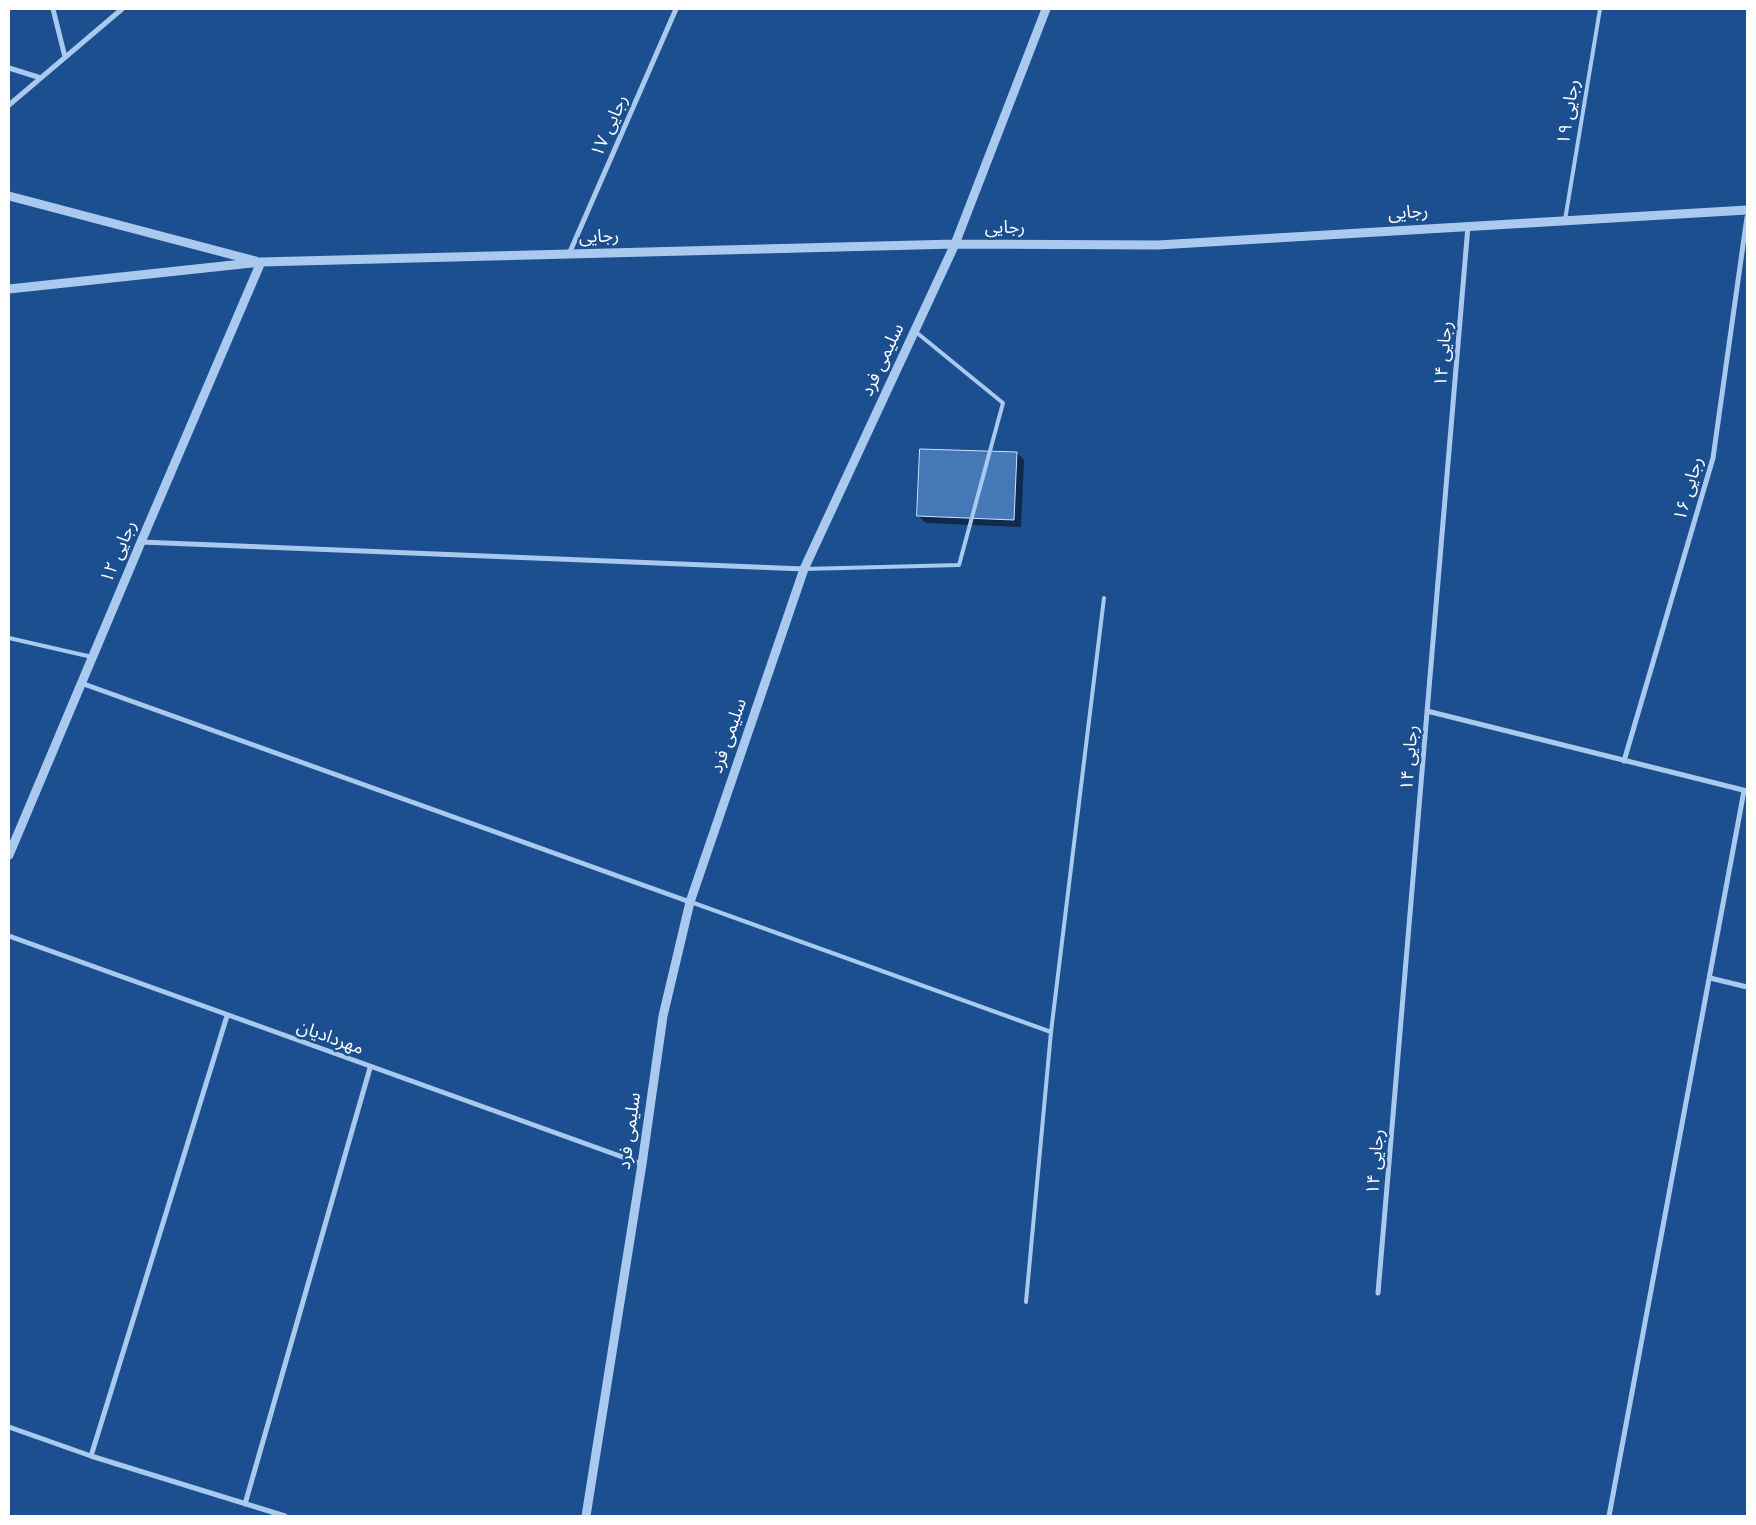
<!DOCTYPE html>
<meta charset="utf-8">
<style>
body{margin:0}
#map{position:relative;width:1756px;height:1525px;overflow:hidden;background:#1b4f8f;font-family:"Space Grotesk",sans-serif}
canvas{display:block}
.frame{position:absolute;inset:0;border:10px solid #fff;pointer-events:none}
</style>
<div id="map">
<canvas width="1756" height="1525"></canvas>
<div class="frame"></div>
</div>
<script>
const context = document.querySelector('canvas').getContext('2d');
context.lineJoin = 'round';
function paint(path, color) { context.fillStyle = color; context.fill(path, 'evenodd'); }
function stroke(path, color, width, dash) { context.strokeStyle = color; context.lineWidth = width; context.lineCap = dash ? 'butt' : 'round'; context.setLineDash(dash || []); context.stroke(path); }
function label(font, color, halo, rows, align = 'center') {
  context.font = font + ' "Space Grotesk","Noto Sans Arabic",sans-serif'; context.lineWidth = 5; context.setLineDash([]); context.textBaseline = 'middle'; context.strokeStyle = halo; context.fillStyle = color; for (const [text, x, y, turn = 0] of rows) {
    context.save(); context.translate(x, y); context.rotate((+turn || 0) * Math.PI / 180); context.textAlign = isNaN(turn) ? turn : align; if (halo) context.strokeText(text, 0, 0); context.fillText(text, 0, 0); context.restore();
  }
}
paint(new Path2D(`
 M1017 453 1024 460 1021 527 926 523 918 516Z`), '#0007');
const building = new Path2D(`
 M920 449 1017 452 1014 520 917 516Z`);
paint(building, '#4478b7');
stroke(building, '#cfe3fa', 1);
stroke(new Path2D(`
 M1565 220 1600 9
 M804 569 959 565 1003 403 916 332
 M9 638 92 657
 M691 902 1051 1032
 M1026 1302 1051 1032 1104 598`), '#a9c9ee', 4);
stroke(new Path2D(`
 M53 9 65 57
 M9 68 41 78
 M9 105 122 9
 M569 254 676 9
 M141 542 804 569
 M81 683 690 902
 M1427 711 1747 791
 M1624 761 1713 458 1747 217
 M9 936 642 1164
 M1710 978 1747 987
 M1378 1293 1468 226
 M9 1427 91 1456 285 1516
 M91 1456 227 1016
 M245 1504 370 1068
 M1609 1516 1744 791`), '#a9c9ee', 5);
stroke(new Path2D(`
 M9 196 256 261
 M9 289 261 262 955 244 1158 245 1747 210
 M9 855 141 542 261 262
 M586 1516 642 1164 663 1016 690 902 804 569 955 244 1046 9`), '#a9c9ee', 9);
label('18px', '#fff', '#1b4f8f', [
 ["رجایی ۱۹",1569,112,-81],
 ["رجایی ۱۷",610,126,-66],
 ["رجایی",1408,213,-4],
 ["رجایی",1005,228],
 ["رجایی",599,237,-2],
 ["رجایی ۱۴",1444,354,-85],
 ["سلیمی فرد",883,360,-65],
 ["رجایی ۱۶",1689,489,-74],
 ["رجایی ۱۲",119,552,-67],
 ["سلیمی فرد",729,736,-71],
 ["رجایی ۱۴",1410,758,-85],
 ["مهردادیان",330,1038,20],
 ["سلیمی فرد",630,1131,-82],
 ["رجایی ۱۴",1376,1162,-85]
]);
</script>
